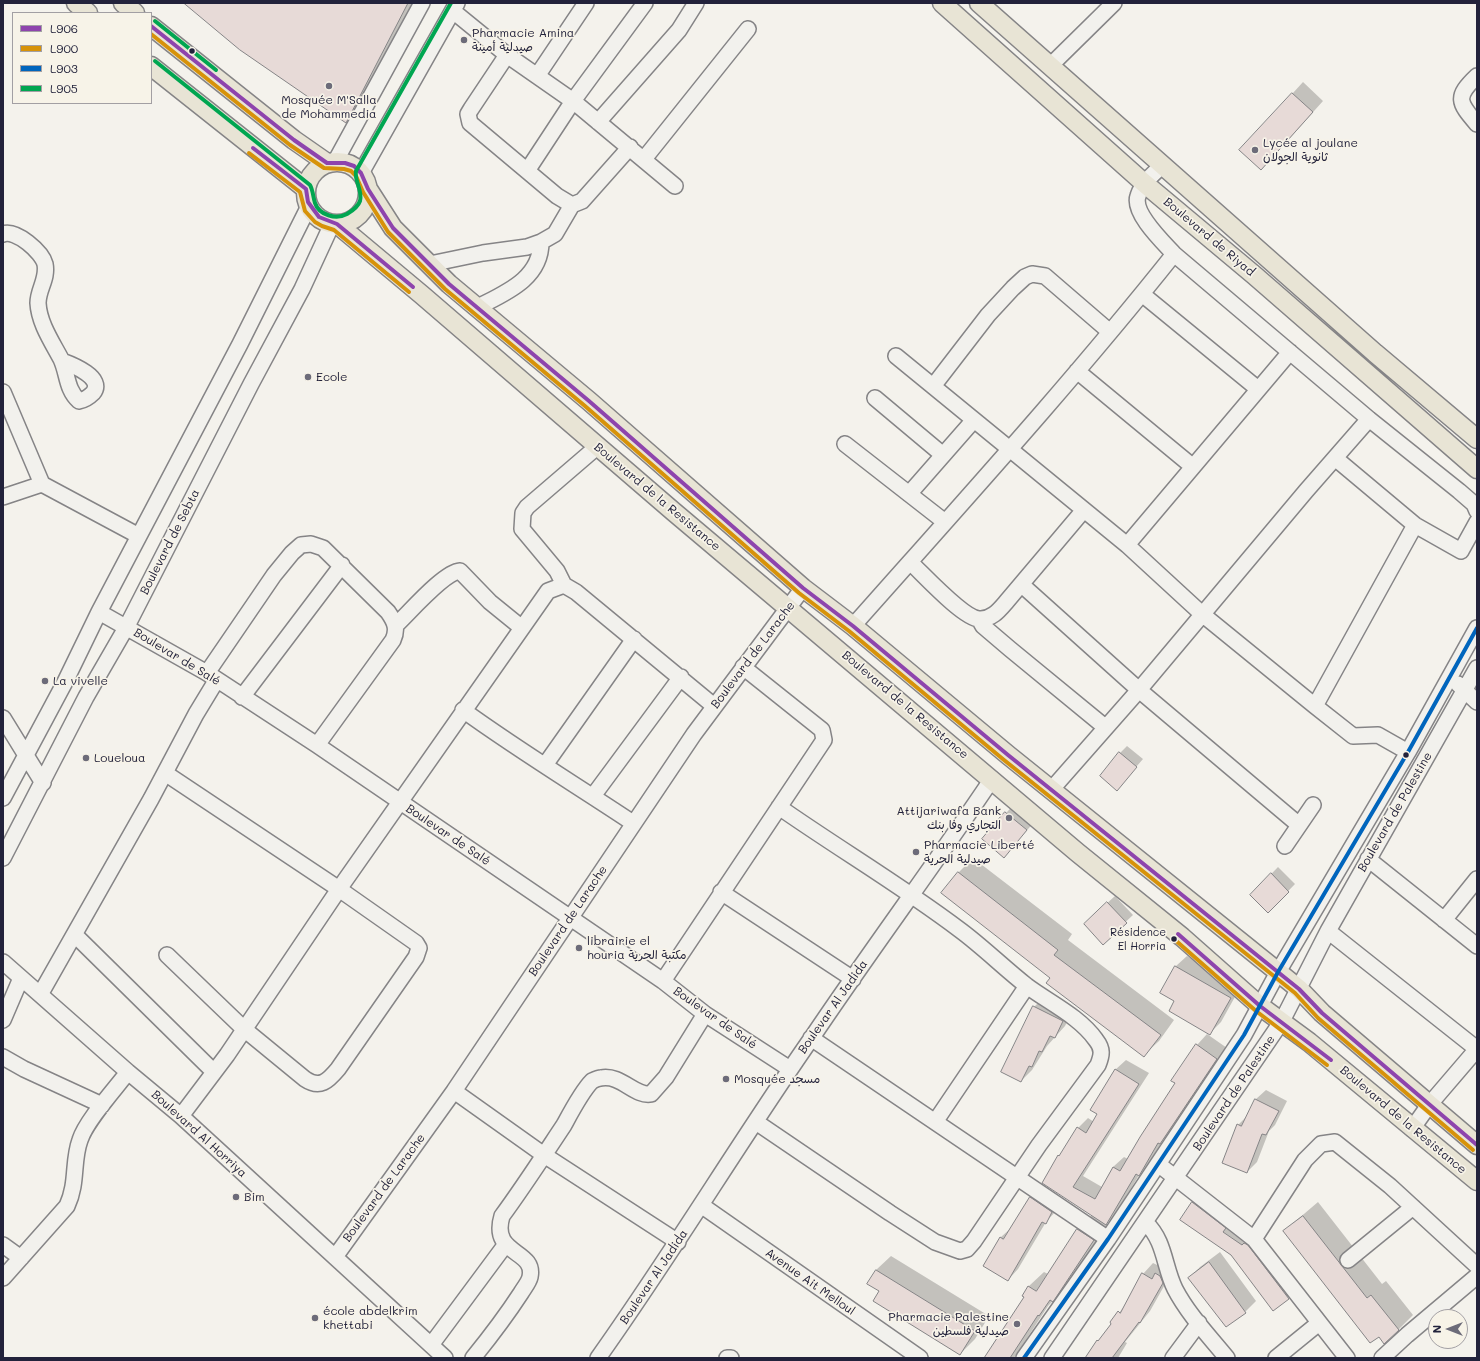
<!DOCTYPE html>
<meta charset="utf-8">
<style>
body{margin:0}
#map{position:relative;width:1480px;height:1361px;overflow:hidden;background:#f4f2ec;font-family:Mali,sans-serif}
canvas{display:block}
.frame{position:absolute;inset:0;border:4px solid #22223b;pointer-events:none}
.legend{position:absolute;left:12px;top:12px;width:140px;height:92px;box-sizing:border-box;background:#f7f3e8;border:1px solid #a29fa3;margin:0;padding:5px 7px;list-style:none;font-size:12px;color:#22223b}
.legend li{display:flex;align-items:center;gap:8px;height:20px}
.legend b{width:20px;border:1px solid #a29fa3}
.north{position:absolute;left:1428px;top:1309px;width:40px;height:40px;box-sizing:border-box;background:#f7f3e8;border:1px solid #a29fa3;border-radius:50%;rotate:270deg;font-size:11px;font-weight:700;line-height:16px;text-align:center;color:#22223b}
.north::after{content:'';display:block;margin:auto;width:14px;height:18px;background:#6c6b79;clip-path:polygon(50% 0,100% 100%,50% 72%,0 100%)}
</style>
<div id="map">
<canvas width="1480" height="1361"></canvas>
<div class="frame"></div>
<ul class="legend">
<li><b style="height:5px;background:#8e44ad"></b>L906</li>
<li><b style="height:5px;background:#d79209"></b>L900</li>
<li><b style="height:5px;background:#0065bd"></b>L903</li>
<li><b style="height:5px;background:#00a651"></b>L905</li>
</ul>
<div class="north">N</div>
</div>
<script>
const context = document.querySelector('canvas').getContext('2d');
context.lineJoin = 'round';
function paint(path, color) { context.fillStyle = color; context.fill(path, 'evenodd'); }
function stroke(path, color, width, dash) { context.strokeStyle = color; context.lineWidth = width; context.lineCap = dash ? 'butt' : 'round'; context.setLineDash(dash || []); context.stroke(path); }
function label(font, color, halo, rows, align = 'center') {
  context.font = font + ' Mali,"Playpen Sans Arabic",sans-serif'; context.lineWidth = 3.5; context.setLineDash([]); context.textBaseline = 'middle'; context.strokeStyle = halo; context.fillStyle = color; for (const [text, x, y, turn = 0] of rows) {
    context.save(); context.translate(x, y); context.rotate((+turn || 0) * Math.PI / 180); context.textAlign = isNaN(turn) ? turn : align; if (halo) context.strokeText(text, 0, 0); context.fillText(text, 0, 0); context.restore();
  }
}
paint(new Path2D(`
 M185 3H414L361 107 346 121Z
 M1303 82 1323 101 1272 158 1241 150Z
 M1127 746 1143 759 1117 789 1120 753Z
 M1016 802 1037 819 1004 856 983 839Z
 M973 858 1072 934 1068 940 1174 1020 1159 1041 1144 1055 1051 977 943 893 959 872Z
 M1278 867 1295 884 1268 912 1251 895Z
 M1115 896 1133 915 1103 943 1092 917Z
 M1187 956 1241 986 1221 1022 1210 1033 1176 1001 1161 993 1176 966Z
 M1045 996 1073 1010 1065 1026 1047 1046 1032 1070 1021 1081 1034 1007Z
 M1207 1034 1227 1048 1170 1133 1163 1140 1149 1165 1139 1175 1116 1214 1106 1224 1108 1225 1067 1286 1048 1306 1014 1358H985L1025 1297 1023 1296 1029 1286 1044 1272 1048 1274 1078 1229 1092 1215 1043 1183 1078 1128 1088 1118 1094 1122 1115 1070 1126 1060 1149 1073 1083 1176 1102 1187 1113 1167 1124 1157 1128 1159 1177 1083 1197 1045Z
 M1266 1090 1287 1101 1275 1125 1269 1131 1257 1162 1247 1172 1238 1125 1248 1115 1256 1099Z
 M1041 1186 1056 1211 1046 1222 1018 1269 1008 1280 984 1266 1001 1237 1011 1228 1030 1197Z
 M1204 1192 1300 1287 1273 1310 1193 1203Z
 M1318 1202 1382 1284 1386 1281 1413 1315 1398 1330 1284 1231Z
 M1220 1252 1256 1301 1245 1312 1189 1278 1200 1267Z
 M891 1256 989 1316 975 1339 960 1354 881 1291 876 1270Z
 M1153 1263 1172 1272 1150 1311 1125 1342 1127 1343 1118 1358H1086L1125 1305 1143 1274Z`), '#0003');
const building = new Path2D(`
 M184 3H408L346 123 240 50Z
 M1292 93 1313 112 1261 170 1239 150Z
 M1119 752 1137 767 1117 791 1100 776Z
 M1005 812 1027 830 1004 858 982 839Z
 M958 872 1058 950 1054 955 1161 1035 1144 1057 1046 983 1050 978 941 893Z
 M1271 873 1289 892 1268 913 1250 895Z
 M1107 902 1127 923 1103 945 1084 924Z
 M1175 966 1231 998 1210 1035 1169 1011 1174 1001 1160 993Z
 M1033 1006 1063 1021 1055 1038 1050 1036 1042 1052 1039 1051 1032 1067 1029 1066 1021 1082 1001 1072Z
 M1196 1044 1217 1059 1160 1144 1158 1143 1139 1176 1136 1174 1106 1225 1042 1183 1058 1155 1059 1156 1077 1127 1086 1133 1097 1114 1090 1110 1115 1069 1139 1084 1073 1187 1095 1199 1113 1167 1120 1171 1140 1137 1175 1083 1171 1081Z
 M1255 1099 1279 1111 1266 1135 1262 1134 1247 1173 1222 1163 1237 1124 1241 1126Z
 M1030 1197 1052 1212 1046 1224 1042 1222 1008 1281 983 1266 1000 1237 1003 1239Z
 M1192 1202 1226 1228 1223 1232 1242 1245 1244 1243 1248 1245 1289 1299 1273 1311 1231 1255 1180 1220Z
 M1303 1216 1367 1298 1371 1295 1399 1330 1384 1344 1379 1337 1370 1343 1283 1231Z
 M1077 1229 1094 1240 1053 1302 1050 1300 1039 1316 1038 1315 1010 1358H984L1024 1297 1022 1296 1028 1286 1036 1291Z
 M1209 1262 1246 1313 1226 1327 1188 1278Z
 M876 1270 975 1331 960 1355 873 1301 879 1291 867 1284Z
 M1142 1273 1152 1279 1155 1273 1160 1276 1163 1283 1140 1323 1139 1322 1112 1358H1085L1097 1340 1098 1341 1111 1324 1110 1322 1118 1311 1120 1313Z`);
paint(building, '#e7dad7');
stroke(building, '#858486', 1);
const minor = new Path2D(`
 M453 11 507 55 573 101 675 186
 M507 55 471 109 468 114 470 123 557 196 572 205 582 201 630 147
 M1050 66 1114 3
 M537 76 586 3
 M1477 76C1455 97 1458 102 1477 124
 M598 122 679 30 696 3
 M644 159 748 29
 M335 162 422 3
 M1163 165C1153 174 1142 183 1138 196 1132 213 1164 243 1174 254L1369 419 1459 491 1474 504 1477 511
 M527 171 573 101 645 3
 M361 173 457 3
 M3 234C16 229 42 252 45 264 48 279 38 289 38 303 39 323 52 342 61 359 68 374 66 389 79 401 84 400 89 397 93 393 105 378 73 365 62 361
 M430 264 483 253 527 247 541 242 555 234 572 205
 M1142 294 1258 389
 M478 307C505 293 541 279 541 242
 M896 356 1127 545 1202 614 1315 706 1353 736 1378 735 1408 752
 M1077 371 1192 466
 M934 385 988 315 1013 288 1025 277 1032 274 1045 276 1110 332
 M3 392 42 484 139 536
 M875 398 943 455
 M845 444 945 522
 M1335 458 1415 525 1461 551 1477 522
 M909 494 973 421
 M3 497 42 484
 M1127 545 1290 352
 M910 562C923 574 963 618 979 619 992 620 1000 609 1007 601L1083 511
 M564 585 557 571 522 529 523 513 527 507 598 446
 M1022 585 1139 690 1299 825
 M99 612 207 673 317 745 663 981 705 1014 790 1069
 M979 619 983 626 1010 649 1105 727
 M396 625C409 613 444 572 460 571L490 602 522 628
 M853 626C962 503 1072 382 1174 254
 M207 673 274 575 292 553 301 545 311 544 323 548 388 612C395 622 398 629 393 640L317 745
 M1458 684 1477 702
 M242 697 342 565
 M1315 706 1415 525
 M463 710C518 750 576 785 633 823
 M3 718 43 783
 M545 765 634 639
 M165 773 339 889 416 943 419 948 416 957 338 1069C328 1081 320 1089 305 1079L244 1029 167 955
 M1051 790 1139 690 1306 491 1369 419
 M593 796 681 677
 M3 798 65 682 99 612 240 344 309 206
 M1285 846 1313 805
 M3 858 86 697 127 626 251 384 302 289 332 224
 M1368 859 1477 946
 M721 892 853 979
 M1444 920 1477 879
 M1328 931 1477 1049
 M75 935 214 1072
 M3 962 128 1072 181 1116 445 1358
 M663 981 824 740 822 730 743 667
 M41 993 151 799 196 714 216 681
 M3 1020 21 978
 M811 1038 1108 1239
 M3 1057 24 1069 102 1105
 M454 1091 544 1155 678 1242
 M181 1116 227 1055 339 889 548 591 564 585 576 592 714 706
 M756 1122 890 1213 935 1242 960 1251 967 1249 974 1241 1039 1145 1098 1065C1102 1055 1103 1049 1096 1040 1080 1017 1050 1003 1027 986 1004 968 983 947 960 930 902 886 839 849 779 807
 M935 1122 1027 986
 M1412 1129 1429 1105 1477 1049
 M1158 1164 1254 1239 1347 1358
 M701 1205 920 1358
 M1146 1223C1165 1241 1164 1267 1175 1289 1188 1314 1209 1336 1227 1358
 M1254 1239 1305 1160 1321 1144 1335 1142 1390 1186 1477 1266
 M3 1245 21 1258
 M335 1257 454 1091 694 734 803 588
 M1348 1260 1413 1207
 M3 1278 67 1206C78 1182 72 1162 80 1140 86 1121 115 1089 128 1072
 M431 1345 506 1244
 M473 1358C490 1337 506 1316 521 1293 524 1288 529 1282 530 1277 536 1249 490 1256 502 1216 524 1186 544 1155 564 1125 571 1112 582 1091 592 1081 594 1080 598 1078 601 1078 621 1074 635 1097 651 1094L666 1077 705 1014
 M598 1358C672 1254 738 1144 811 1039 870 951 933 867 992 779
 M727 1358H731
 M1024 1358 1108 1239 1244 1035 1278 972 1408 752 1477 628
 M1052 1358 1282 1021 1328 931 1477 668
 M1173 1358 1199 1323
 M1276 1358 1319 1323
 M1382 1358 1407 1335 1477 1276`);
const major = new Path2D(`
 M76 3 88 13
 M123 3 135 13
 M942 3 1144 183 1254 275 1477 469
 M979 3 1375 353 1477 439
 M151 26 294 140 327 163
 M151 66 306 189
 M306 193a31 31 0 1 1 62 0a31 31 0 1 1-62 0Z
 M368 189 393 228 449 284 589 401 803 588 853 626 1008 755 1278 972 1299 989 1322 1013 1477 1145
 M337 224 422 295 674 512 1078 853 1182 937 1260 1006 1309 1042 1477 1181`);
stroke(minor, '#858486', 18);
stroke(major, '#858486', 21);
stroke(minor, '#f2f1ed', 15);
stroke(major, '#e8e4d5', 18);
stroke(new Path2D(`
 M151 26 294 140 327 163H345L354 166 361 173 368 189 393 228 449 284 589 401 803 588 853 626 1008 755 1299 989 1322 1013 1477 1145
 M253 148 306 189 308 202 319 217 337 224 413 287
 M1178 934 1260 1006 1331 1060`), '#8e44ad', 4);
stroke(new Path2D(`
 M151 34 290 145 324 168 344 169 351 171 356 176 363 192 388 232 445 289 585 406 799 593 849 631 1004 760 1295 993 1318 1018 1473 1150
 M249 153 300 192 305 211 315 222 322 226 334 230 409 292
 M1174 939 1256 1011 1327 1065`), '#d79209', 4);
stroke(new Path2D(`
 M1024 1358 1108 1239 1244 1035 1278 972 1408 752 1477 628`), '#0065bd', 4);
stroke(new Path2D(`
 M155 21 216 70
 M155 61 310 185C313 190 313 197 315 203 319 215 336 220 347 214 352 211 358 207 360 201 363 190 354 181 356 171L451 3`), '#00a651', 4);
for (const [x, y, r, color] of [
 [464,40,4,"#6c6b79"],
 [192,51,3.5,"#22223b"],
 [329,86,4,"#6c6b79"],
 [1255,150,4,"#6c6b79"],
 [308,377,4,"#6c6b79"],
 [45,681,4,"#6c6b79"],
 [1406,755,3.5,"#22223b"],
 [86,758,4,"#6c6b79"],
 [1009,818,4,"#6c6b79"],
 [916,852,4,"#6c6b79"],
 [1174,939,3.5,"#22223b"],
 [579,948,4,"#6c6b79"],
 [726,1079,4,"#6c6b79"],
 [236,1197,4,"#6c6b79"],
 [315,1318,4,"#6c6b79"],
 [1017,1324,4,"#6c6b79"]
]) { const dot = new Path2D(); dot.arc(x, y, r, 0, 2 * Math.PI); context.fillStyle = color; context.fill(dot); stroke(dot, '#f7f3e8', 1.5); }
label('11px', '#22223b', '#f7f3e8', [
 ["Résidence",1166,933],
 ["El Horria",1166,947]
], 'right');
label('12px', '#22223b', '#f7f3e8', [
 ["Pharmacie Amina",472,33],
 ["صيدلية أمينة",472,47],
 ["Mosquée M'Salla",329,100,"center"],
 ["de Mohammedia",329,114,"center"],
 ["Lycée al joulane",1263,143],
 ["ثانوية الجولان",1263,157],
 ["Ecole",316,377],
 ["La vivelle",53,681],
 ["Loueloua",94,758],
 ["Attijariwafa Bank",1001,811,"right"],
 ["التجاري وفا بنك",1001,825,"right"],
 ["Pharmacie Liberté",924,845],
 ["صيدلية الحرية",924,859],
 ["librairie el",587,941],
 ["houria مكتبة الحرية",587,955],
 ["Mosquée مسجد",734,1079],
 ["Bim",244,1197],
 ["école abdelkrim",323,1311],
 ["khettabi",323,1325],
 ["Pharmacie Palestine",1009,1317,"right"],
 ["صيدلية فلسطين",1009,1331,"right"]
], 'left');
label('12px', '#22223b', '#f7f3e8', [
 ["Boulevard de Riyad",1209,237,40],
 ["Boulevard de la Resistance",657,497,40],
 ["Boulevard de Sebta",170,542,-63],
 ["Boulevard de Larache",753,655,-53],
 ["Boulevar de Salé",177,657,31],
 ["Boulevard de la Resistance",905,705,40],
 ["Boulevard de Palestine",1395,812,-60],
 ["Boulevar de Salé",448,835,34],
 ["Boulevard de Larache",568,921,-56],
 ["Boulevar Al Jadida",833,1007,-55],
 ["Boulevar de Salé",715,1018,35],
 ["Boulevard de Palestine",1234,1093,-56],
 ["Boulevard de la Resistance",1403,1120,40],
 ["Boulevard Al Horriya",199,1134,42],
 ["Boulevard de Larache",384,1188,-54],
 ["Boulevar Al Jadida",654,1277,-56],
 ["Avenue Ait Melloul",810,1282,35]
]);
</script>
